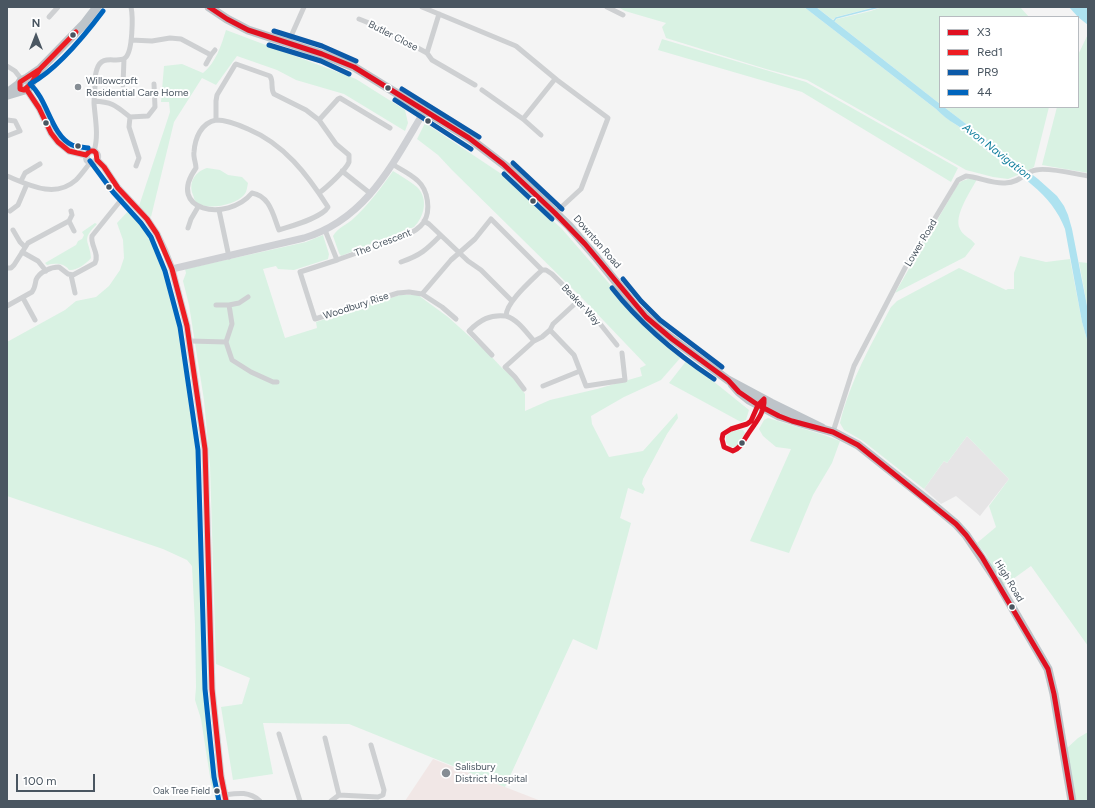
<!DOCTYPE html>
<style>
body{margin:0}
#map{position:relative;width:1095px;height:808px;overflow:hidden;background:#f4f4f4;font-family:Figtree,sans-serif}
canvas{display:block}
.frame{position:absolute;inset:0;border:8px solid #4a5661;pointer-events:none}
.legend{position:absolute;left:939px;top:16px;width:140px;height:92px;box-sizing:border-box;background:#fff;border:1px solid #b7bbc0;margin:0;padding:5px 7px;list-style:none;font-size:12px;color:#4a5661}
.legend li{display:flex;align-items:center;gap:8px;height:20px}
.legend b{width:20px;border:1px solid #b7bbc0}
.north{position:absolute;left:16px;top:16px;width:40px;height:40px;-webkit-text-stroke:3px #fff;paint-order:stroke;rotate:0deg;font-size:11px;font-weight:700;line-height:16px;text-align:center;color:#4a5661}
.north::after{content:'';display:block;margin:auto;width:14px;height:18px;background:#4a5661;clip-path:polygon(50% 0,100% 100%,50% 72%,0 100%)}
.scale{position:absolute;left:16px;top:774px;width:79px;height:18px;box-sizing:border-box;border:2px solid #4a5661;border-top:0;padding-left:5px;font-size:12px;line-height:14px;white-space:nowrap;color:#4a5661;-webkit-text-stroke:3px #fff;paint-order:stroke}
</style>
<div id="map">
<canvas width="1095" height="808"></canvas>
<div class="frame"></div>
<ul class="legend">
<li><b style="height:5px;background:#e01021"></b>X3</li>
<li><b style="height:5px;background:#ee1d23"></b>Red1</li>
<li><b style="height:5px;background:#0c5aa8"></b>PR9</li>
<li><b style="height:5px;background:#0065bd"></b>44</li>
</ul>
<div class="north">N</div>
<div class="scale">100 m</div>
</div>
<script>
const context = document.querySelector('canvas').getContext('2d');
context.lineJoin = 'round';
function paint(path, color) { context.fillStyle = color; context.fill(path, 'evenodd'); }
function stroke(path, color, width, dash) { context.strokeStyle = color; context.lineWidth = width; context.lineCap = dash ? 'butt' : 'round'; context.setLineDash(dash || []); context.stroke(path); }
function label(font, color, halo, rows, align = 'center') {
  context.font = font + ' Figtree,sans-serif'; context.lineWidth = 4; context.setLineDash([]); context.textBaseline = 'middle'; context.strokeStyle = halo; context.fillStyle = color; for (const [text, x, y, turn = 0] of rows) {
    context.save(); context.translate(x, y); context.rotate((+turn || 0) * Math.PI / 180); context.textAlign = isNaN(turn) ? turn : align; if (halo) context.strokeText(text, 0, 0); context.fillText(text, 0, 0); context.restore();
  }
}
paint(new Path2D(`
 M967 436 1009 479 980 516 956 496 941 504 924 489 944 461 947 463Z`), '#e6e5e6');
paint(new Path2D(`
 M433 759 541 801H405Z`), '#f1e7e6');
paint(new Path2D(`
 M618 7H804L936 109 945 117 972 136 987 151 1020 174 1008 179 993 177 966 170 807 80 766 69 666 38 662 27 666 23 625 11Z
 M816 7H875L836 17 833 20Z
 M882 7H1020L1029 17H940V104L834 21 837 19 871 11Z
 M226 30 356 79 405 110 408 123 405 131 344 94 296 80 277 70 237 56 216 85 202 78 174 122 151 217 139 206 170 112 169 102H161L164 66 182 64 203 73C216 62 221 46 226 30Z
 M1088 34V173L1042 165 1057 107H1078V55Z
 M662 39 806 82 958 168 951 182 802 92 658 50Z
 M944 107H1049L1034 167 1027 171Z
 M425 123 503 175 562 229 633 311 682 356 661 380 624 397 591 416 592 424 609 457 643 451 677 413 678 418 667 434 643 479 642 484 645 489 643 494 628 488 620 518 631 523 597 650 573 639 505 787 349 724 263 723 273 774 233 780 221 707 242 704 250 678 216 664 210 465 204 400 189 305 183 281 186 273 185 269 306 242 323 235 329 254 328 259 294 270 278 269 276 266 263 269 285 338 317 328 316 322 400 295H418L448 317 489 354 502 368 513 377 525 394V411L550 400 597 389 642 376 640 368 646 365 583 299 452 170 438 155 417 139Z
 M207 168 220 170 228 175 242 177 248 183C247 187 247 192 244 195 236 205 204 212 195 201 194 199 194 197 193 195 188 182 195 172 207 168Z
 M393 171C401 176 410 181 417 187 429 199 424 217 414 227L341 256 339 253 333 236C338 227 347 225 354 218 369 204 381 188 393 171Z
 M968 179H977C971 191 953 216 960 229 963 236 971 238 975 244L965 257 895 293 958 184 962 181Z
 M131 208C139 220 148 232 154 244 163 264 169 287 174 308 189 366 197 427 199 486L197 489 198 527 203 537V549L200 557 203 558 206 689 220 801H216L211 783 201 719 195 700 196 687 195 624 192 566 187 560 163 549 7 496V342L65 310 76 301 96 297 109 286 120 270 124 258 123 240 117 223Z
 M95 223 97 224C80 241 90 240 91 258 86 264 76 271 69 270 64 263 55 263 47 265L45 263 76 245 78 241 82 239 84 235 82 232Z
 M1020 256 1046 262 1070 259 1082 322 1088 343V646L1031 566 1002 587 986 555 977 543 996 527 989 506 1009 479 967 436 947 463 944 461 924 489 863 441 844 430 840 423C850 381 871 345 891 307L897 301 959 268 1006 290 1008 289H1014V273Z
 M1079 262 1088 263V311Z
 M687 360 749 410 746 420 741 422 669 383Z
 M768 418 824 435 840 441 832 463 813 495 789 553 750 541 791 449 776 447 763 436 759 429 764 420Z
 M739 430H743L745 433 737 447H730L726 442V436L732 431Z
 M1088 732V801H1076L1066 749 1078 738Z`), '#d9f2e3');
paint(new Path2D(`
 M804 7H816L940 104V107H944L1038 179 1057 196 1064 206 1068 215 1072 229 1088 311V343L1082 322 1065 229C1052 193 1017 174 988 151 983 147 978 141 973 136 968 132 961 128 955 124 948 120 942 115 936 109Z
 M1069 7H1088V25L1078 17Z`), '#aee2f0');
stroke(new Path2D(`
 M833 22 836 18 879 7`), '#aee2f0', 1.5);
stroke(new Path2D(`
 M422 7 516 46 557 80 608 118 581 189 555 213
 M607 7 623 15
 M49 17 58 7
 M359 19 379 27 427 53 439 14
 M131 40 152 41 170 38 181 39 211 55 206 64
 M288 43 304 7
 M427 53 432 60 475 85
 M211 55 215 50
 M7 66 15 71 22 80
 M123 85 124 59
 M482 90 523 119 541 135
 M94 101C113 102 116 106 130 117L148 116 155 107 154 84
 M130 117 129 127 139 158 136 166
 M523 119 555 79
 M7 120 15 121 20 131 7 136
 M216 120C227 120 237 124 248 129 284 144 307 174 328 207 322 218 291 226 279 230 273 215 270 196 252 193 227 223 165 211 196 168 196 163 193 157 194 152 195 138 201 123 216 120Z
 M216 120V101L217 95 235 65 236 64 270 76C274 82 270 88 274 94L306 110 319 120 336 144 349 155C349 156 349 161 349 162 346 170 326 188 319 193
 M319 120 338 99 340 98 390 128
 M94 151C99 136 95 118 94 103 94 97 95 90 95 84 95 79 95 74 97 69 102 53 117 64 125 58 133 52 133 16 131 7
 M342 171 371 194
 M7 176C29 185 55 199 76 180 81 175 85 169 90 163
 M21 181 25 173 40 164
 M219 210 229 257
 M10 211 18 205 27 184
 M69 221 74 231
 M424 221 429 224 468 261 481 270 512 301
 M188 228 191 219 198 207
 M13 230 20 242 25 247
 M325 230 337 260 404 236C412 233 419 229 424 222 431 210 428 190 418 181 411 174 400 169 392 164
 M22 252 38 261 46 271
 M337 260 300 272 315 319 398 293 409 292 422 294 451 260 475 239 491 219 542 270
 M401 262C421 255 426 250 440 236
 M7 268H11L14 265 28 243 69 221 72 215 71 211
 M542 270H546L552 274 593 315 617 345
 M71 275 75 293
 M422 294 442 307 456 319
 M23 298 35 320
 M216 305H229L232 324 226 342 232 360 251 372 273 382H277
 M229 305 239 303 248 297
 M7 306 32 292C35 288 35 285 36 280 39 272 51 267 59 267L68 274 73 275 95 263C100 254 90 245 92 236L125 195
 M506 316C517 319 526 332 534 341L505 367 515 377 524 389
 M550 330 574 355 586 386 625 380 622 353
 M190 341 226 342
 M534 341 542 337 550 330 553 324 578 301
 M492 355 469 331C480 320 490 314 506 316 506 302 532 280 542 270
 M543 386 580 371
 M833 432 854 366 905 268 958 180 966 176C978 177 993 184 1005 183 1022 182 1024 172 1036 170 1048 167 1075 174 1088 176
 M279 734 300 801
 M325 738 339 795
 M224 795C238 793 249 791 260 801
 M331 801 339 795 378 797 383 795 384 790 371 745`), '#ced0d2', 5);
stroke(new Path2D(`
 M27 90 39 108 51 133 58 142 69 151 86 155
 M86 155 90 151C96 150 99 155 97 160L104 167 118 188 147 219 157 234 165 251 172 269 187 326 205 449 212 689 221 776 226 801
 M86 155 87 160 90 163H93L97 160
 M172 269 304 238C367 219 393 163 425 110`), '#ced0d4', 7);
stroke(new Path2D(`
 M209 7 227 19 248 30 322 54 354 67 469 138 512 171 569 226 596 257 637 308 663 332 728 380 771 403 822 428
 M7 93 19 84 21 81 27 78 40 69 84 24 97 7
 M8 95 28 89 37 73
 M732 384 739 392 749 400 779 416 801 423 833 432 858 445 931 503 956 524 966 535 995 578 1048 669 1054 694 1072 801`), '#bec4c9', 9);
stroke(new Path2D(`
 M209 7 227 19 248 30 322 54 354 67 469 138 503 164 555 213 585 244 646 317 672 339 728 380 739 392 758 405 779 416 792 421 833 432 858 445 956 524 966 535 982 557 1048 669 1054 694 1072 801
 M764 399C765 413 755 423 748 434 743 441 741 448 733 451L724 447 722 439 723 434 731 429 747 424 751 421 758 405Z`), '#e01021', 5);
stroke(new Path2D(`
 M40 69 31 84 24 90 20 89V82Z
 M40 69 76 32
 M40 69 76 32
 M27 90 39 108 51 133 58 142 69 151 86 155
 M86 155 90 151H94L96 153 97 160 104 167 118 188 147 219 157 234 172 269 187 326 205 449 212 689 221 776 226 801`), '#ee1d23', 5);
stroke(new Path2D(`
 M274 31 322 46 356 61
 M269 45 321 61 349 74
 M402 89 479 137
 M395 100 471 149
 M513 163 562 209
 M504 174 552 219
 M623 279 641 301 660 320 722 367
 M612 288C641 325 675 353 714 379`), '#0c5aa8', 5);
stroke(new Path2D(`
 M88 148C83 147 77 147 72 145 51 135 48 100 30 84 56 70 85 35 103 11
 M90 161 113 192 141 223 151 237 165 271 180 327 198 450 205 689 214 777 219 801`), '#0065bd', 5);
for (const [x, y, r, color] of [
 [73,35,3.5,"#4a5661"],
 [78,87,4,"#868d94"],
 [388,88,3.5,"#4a5661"],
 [428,121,3.5,"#4a5661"],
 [46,123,3.5,"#4a5661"],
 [78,146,3.5,"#4a5661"],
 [109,187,3.5,"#4a5661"],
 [533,201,3.5,"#4a5661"],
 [742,443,3.5,"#4a5661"],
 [1012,607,3.5,"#4a5661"],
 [446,773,5,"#868d94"],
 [217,791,3.5,"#4a5661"]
]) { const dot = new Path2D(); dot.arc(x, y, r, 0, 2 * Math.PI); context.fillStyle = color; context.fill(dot); stroke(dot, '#fff', 1.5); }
label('9px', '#4a5661', '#fff', [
 ["Oak Tree Field",210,791]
], 'right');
label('10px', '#4a5661', '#fff', [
 ["Butler Close",393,36,27],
 ["Downton Road",597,242,49],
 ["The Crescent",383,243,-21],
 ["Lower Road",921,243,-59],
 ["Beaker Way",581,305,47],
 ["Woodbury Rise",356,306,-18],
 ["High Road",1009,581,59]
]);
label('10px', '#4a5661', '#fff', [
 ["Willowcroft",86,81],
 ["Residential Care Home",86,93],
 ["Salisbury",455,767],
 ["District Hospital",455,779]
], 'left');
label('italic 11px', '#0c7c9b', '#fff', [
 ["Avon Navigation",997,152,38]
]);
</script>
